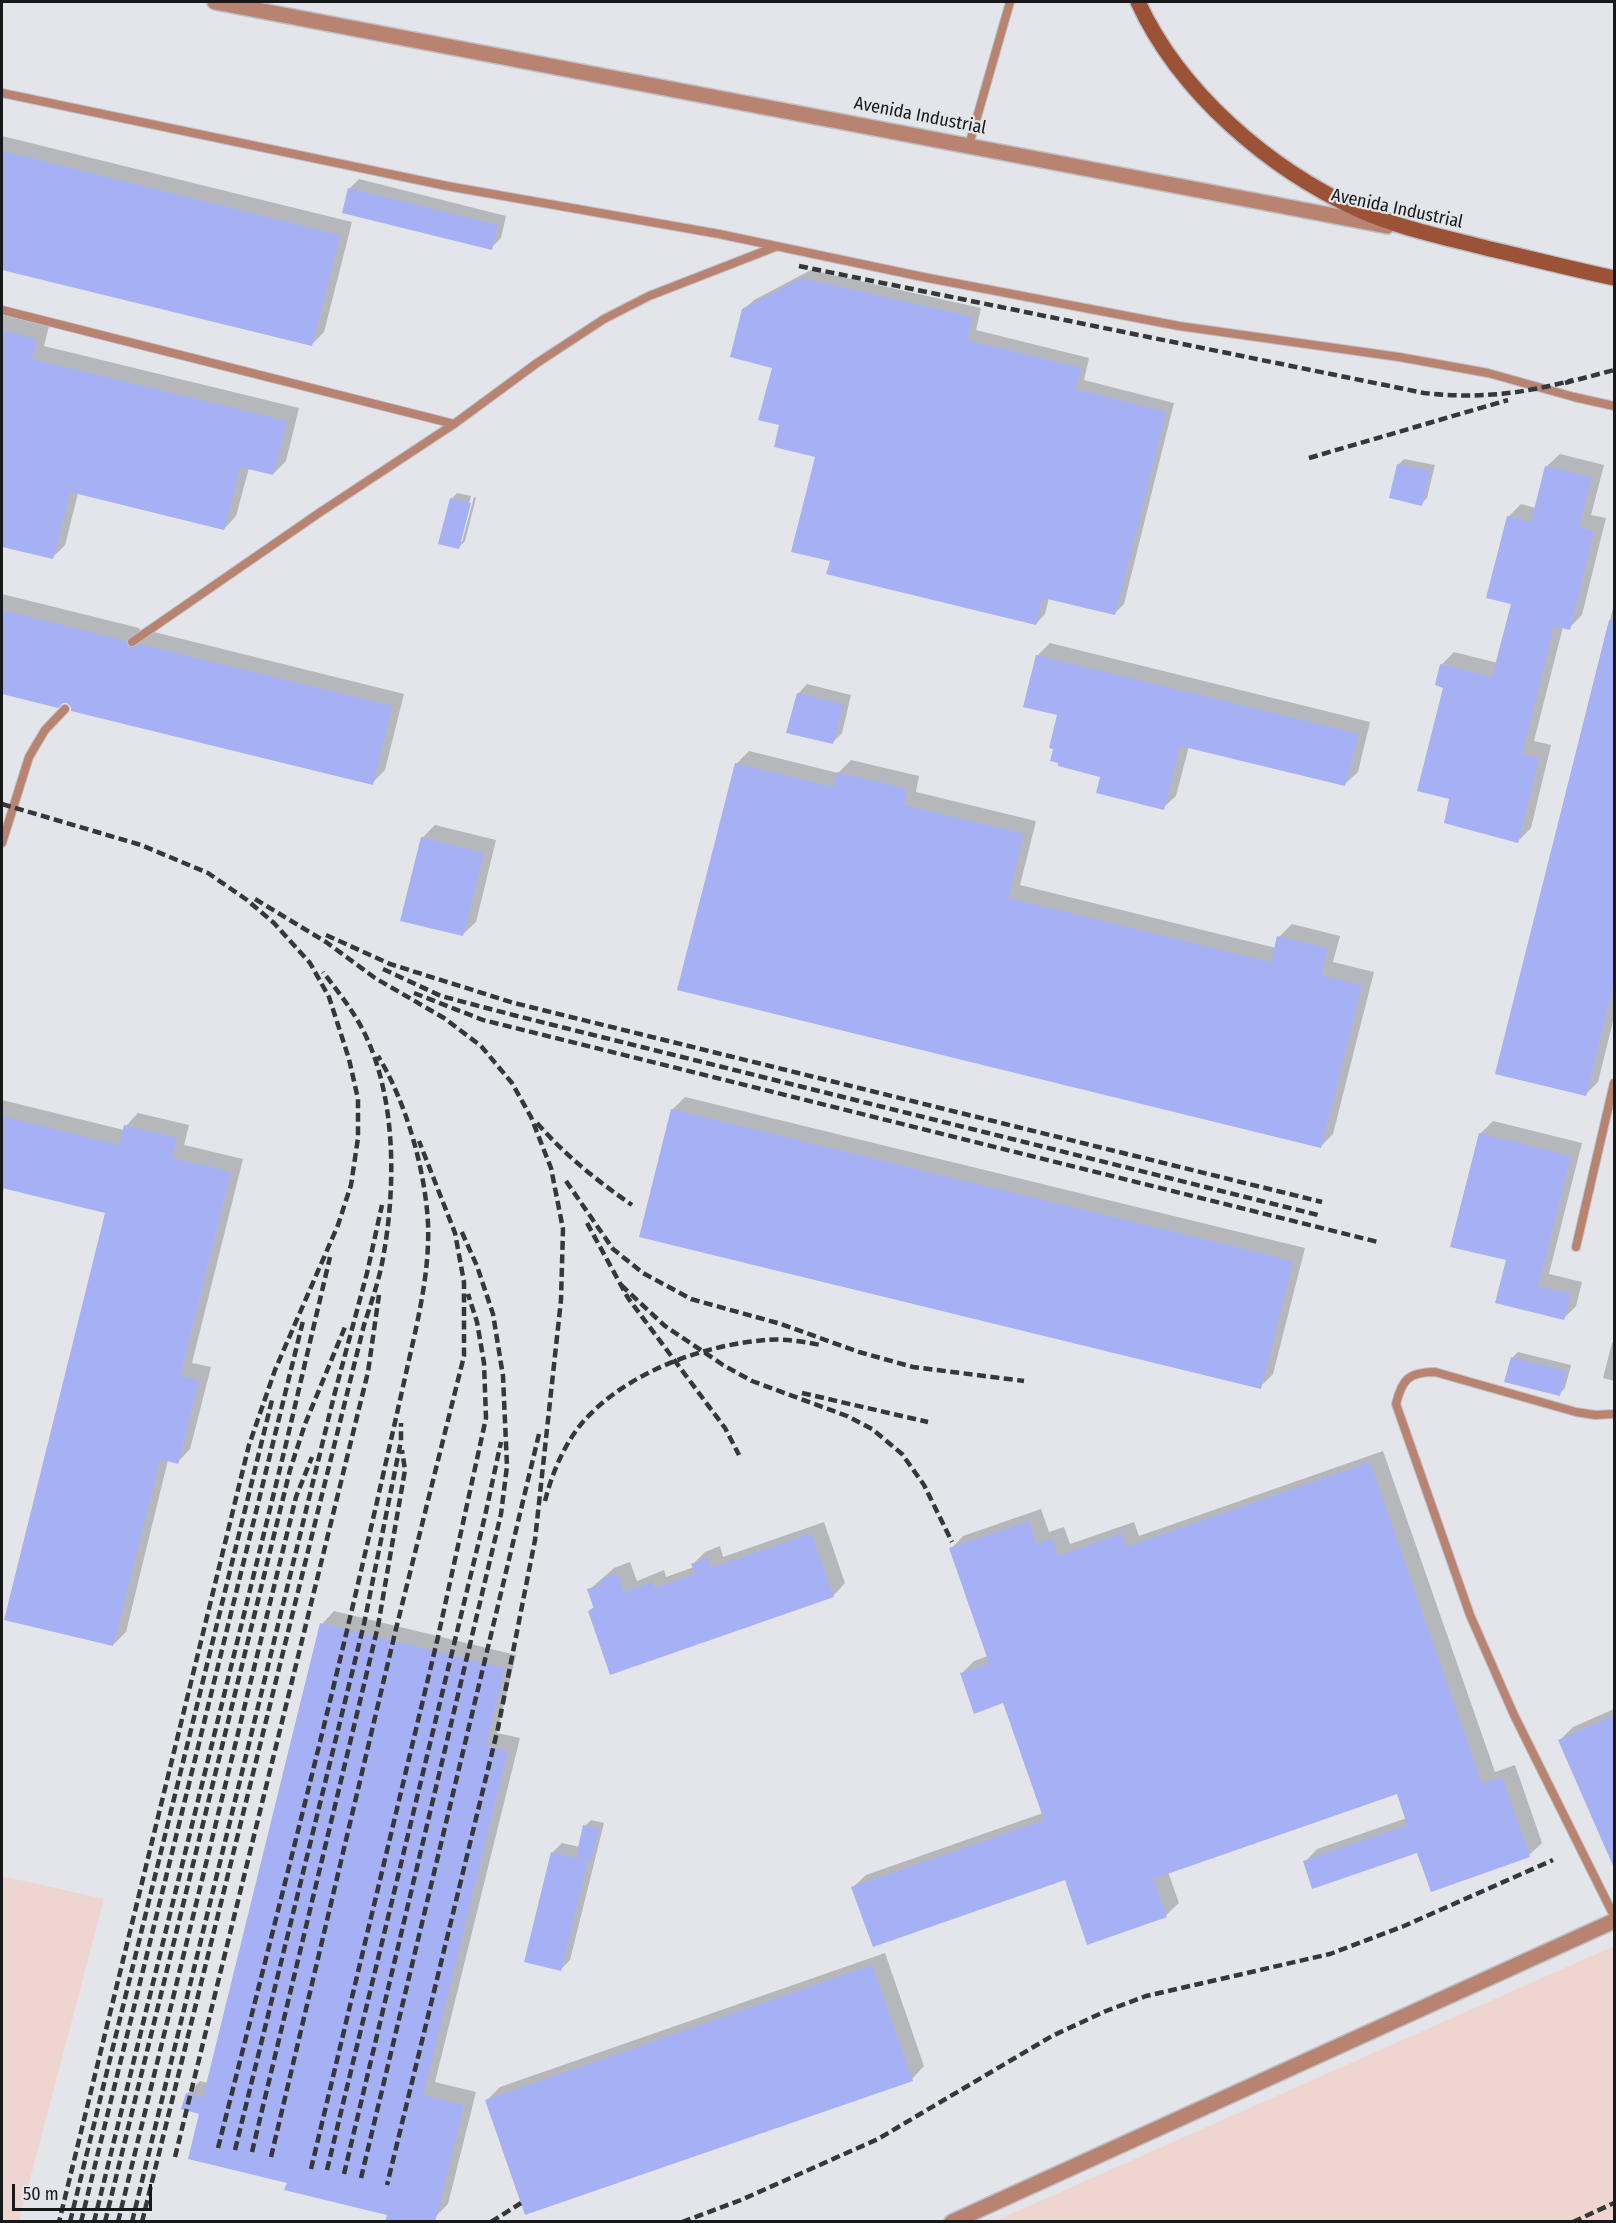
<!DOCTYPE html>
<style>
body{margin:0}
#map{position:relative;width:1616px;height:2223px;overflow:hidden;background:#e4e5ea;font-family:"Fira Sans Condensed",sans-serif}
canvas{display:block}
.frame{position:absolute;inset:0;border:3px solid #171819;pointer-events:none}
.scale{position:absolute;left:12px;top:2184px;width:140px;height:27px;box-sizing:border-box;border:3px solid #171819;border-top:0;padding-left:8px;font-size:18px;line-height:21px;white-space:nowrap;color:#171819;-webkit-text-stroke:4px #e4e5ea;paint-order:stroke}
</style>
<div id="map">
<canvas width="1616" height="2223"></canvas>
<div class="frame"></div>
<div class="scale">50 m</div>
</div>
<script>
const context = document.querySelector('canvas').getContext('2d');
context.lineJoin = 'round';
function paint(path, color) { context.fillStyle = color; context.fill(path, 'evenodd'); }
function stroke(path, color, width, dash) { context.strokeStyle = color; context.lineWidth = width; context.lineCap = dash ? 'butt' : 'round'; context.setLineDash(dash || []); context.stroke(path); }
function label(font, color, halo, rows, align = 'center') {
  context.font = font + ' "Fira Sans Condensed",sans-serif'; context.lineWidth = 4.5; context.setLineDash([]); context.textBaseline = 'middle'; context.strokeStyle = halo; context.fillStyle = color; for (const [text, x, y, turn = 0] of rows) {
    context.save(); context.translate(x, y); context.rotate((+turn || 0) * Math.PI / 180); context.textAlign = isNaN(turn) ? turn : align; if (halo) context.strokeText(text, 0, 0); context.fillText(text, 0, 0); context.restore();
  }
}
paint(new Path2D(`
 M2 1876 104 1899 19 2221H2Z
 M1614 1946V2221H995Z`), '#efd5cf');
paint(new Path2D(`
 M2 136 352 222 324 332 311 345 2 269Z
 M359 179 506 216 501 238 491 248 349 189Z
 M811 270 981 308 976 330 1089 358 1084 380 1174 403 1124 604 1114 614 1049 598 1045 614 1036 624 831 560 817 456 781 424 774 366 744 309 754 300Z
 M2 315 49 326 44 346 299 408 286 461 273 474 249 468 236 516 224 529 78 493 65 545 52 558 2 545Z
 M1560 454 1604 465 1591 515 1606 518 1582 615 1569 628 1563 627 1534 741 1551 745 1531 828 1518 841 1451 798 1445 687 1441 665 1454 652 1498 663 1513 603 1508 517 1521 504 1536 508 1547 466Z
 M1404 459 1435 465 1427 498 1421 504 1398 465Z
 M457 493 471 496 459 542H462L474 497 476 498 465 541 459 547 451 499Z
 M2 594 139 628 143 636 154 632 404 694 385 770 372 783 72 706 68 702H62L58 706 2 692Z
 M1614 604V1017L1598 1082 1585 1095 1497 1073Z
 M1050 643 1370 722 1358 772 1345 784 1189 746 1176 796 1163 808 1102 775 1059 714 1037 656Z
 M807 684 851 695 842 733 832 743 798 694Z
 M749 751 838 773 851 760 919 776 916 792 1036 821 1020 885 1276 948 1279 937 1292 924 1340 936 1333 962 1374 972 1333 1134 1320 1147 736 764Z
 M435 825 496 840 476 922 463 934 422 838Z
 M685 1097 1305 1248 1273 1374 1260 1387 672 1110Z
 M2 1100 124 1130 126 1126 138 1113 189 1125 184 1145 243 1159 192 1363 211 1367 190 1449 178 1462 168 1460 126 1632 113 1645 107 1212 4 1187 2 1198Z
 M1493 1121 1582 1143 1549 1274 1582 1282 1576 1306 1564 1318 1508 1259 1480 1134Z
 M1614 1341V1381L1603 1378 1612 1343Z
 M1518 1352 1571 1365 1565 1388 1559 1394 1512 1358Z
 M1383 1451 1495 1772 1515 1765 1542 1843 1529 1855 1418 1851 1305 1862 1317 1849 1407 1818 1398 1792 1168 1872 1179 1903 1166 1915 1065 1878 853 1887 866 1875 1043 1813 1004 1701 962 1673 974 1661 988 1656 951 1549 963 1536 1041 1509 1049 1532 1064 1527 1070 1544 1134 1522 1139 1536Z
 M824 1522 845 1583 833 1596 589 1611 595 1606 589 1590 614 1568 630 1562 637 1581 664 1570 666 1577 694 1567 693 1564 705 1552 720 1546 723 1557Z
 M334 1611 516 1655 497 1733 520 1738 435 2082 476 2092 448 2204 435 2217 389 2214 288 2182 201 2113 187 2094 200 2081 208 2083 322 1624Z
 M1614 1709V1854L1611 1856 1560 1740 1573 1727Z
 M591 1820 604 1823 570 1960 560 1970 553 1852 562 1843 580 1847 585 1826Z
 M885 1953 924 2066 912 2079 487 2100 500 2087Z`), '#0003');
paint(new Path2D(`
 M2 151 340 235 312 346 2 270Z
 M348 188 498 225 492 250 342 213Z
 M801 278 973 317 967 340 1081 368 1075 389 1166 412 1115 615 1043 598 1036 625 826 574 830 561 791 552 815 457 774 447 779 425 758 420 772 368 730 357 742 309Z
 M2 330 37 339 32 359 287 421 273 475 240 467 224 530 70 492 53 559 2 547Z
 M1397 464 1430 471 1422 506 1389 498Z
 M1545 466 1592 477 1579 527 1594 531 1570 630 1554 626 1522 754 1539 758 1518 843 1444 823 1449 799 1417 791 1443 688 1435 685 1440 664 1492 677 1511 604 1486 598 1507 516 1531 522Z
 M450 498 471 503 459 549 438 544Z
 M2 610 126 641 130 648 140 644 392 706 373 785 71 711V707L67 703H63L58 708 2 694Z
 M1609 620 1614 621V982L1586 1096 1495 1074Z
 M1036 655 1359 734 1345 786 1180 746 1164 810 1096 793 1100 777 1058 766V763L1050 761 1053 749 1049 748 1057 715 1023 707Z
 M797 693 843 704 833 744 786 733Z
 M735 763 833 787 837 772 907 789 904 805 1024 834 1008 898 1271 962 1277 936 1328 948 1321 975 1362 985 1321 1148 677 990Z
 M421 837 484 853 463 936 400 921Z
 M671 1109 1293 1261 1261 1389 639 1237Z
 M2 1116 119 1145 124 1125 177 1138 172 1158 231 1172 180 1376 199 1380 178 1464 160 1459 113 1646 4 1620 105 1213 2 1188Z
 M1479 1133 1571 1156 1538 1286 1571 1294 1564 1320 1495 1303 1506 1260 1450 1247Z
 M1511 1357 1566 1371 1560 1396 1504 1382Z
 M1370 1462 1482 1784 1502 1777 1530 1857 1431 1892 1417 1853 1312 1889 1303 1861 1407 1825 1397 1794 1153 1879 1167 1917 1087 1945 1065 1880 873 1947 851 1887 1044 1820 1003 1703 974 1714 960 1673 989 1663 949 1548 1029 1521 1036 1544 1052 1538 1058 1556 1121 1533 1126 1547Z
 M811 1533 834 1597 610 1675 588 1611 594 1609 587 1589 601 1585 600 1580 618 1573 624 1592 652 1582 654 1588 695 1574 691 1564 708 1558 711 1568Z
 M320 1623 505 1668 486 1745 508 1751 423 2095 464 2105 435 2222H385L387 2215 284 2190 287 2183 188 2159 199 2114 181 2109 186 2093 203 2097Z
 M1614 1715V1868L1558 1740Z
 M583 1825 599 1829 591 1861 576 1857Z
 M551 1852 588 1861 561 1971 524 1962Z
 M872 1965 913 2081 525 2215 485 2100Z`), '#a6b0f4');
const lane = new Path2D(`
 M2 93 447 186 719 234 923 277 1179 326 1399 357 1488 373 1574 397 1614 406
 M969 145 1010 2
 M2 310 454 424
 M132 642 319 513 454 424 537 363 604 319 649 296 775 247
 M2 843 29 757 45 730 65 709
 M1576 1247 1614 1083
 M1614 1414 1595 1415 1576 1412 1435 1372C1409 1372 1402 1379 1396 1404L1470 1615 1514 1715 1614 1916`);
const street = new Path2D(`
 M215 2 1387 226
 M952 2222 1614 1921`);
const secondary = new Path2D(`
 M1138 2C1180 93 1269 169 1359 210 1399 228 1443 237 1486 248 1529 258 1572 269 1614 278`);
stroke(lane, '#bfc0c4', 10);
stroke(street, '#bfc0c4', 18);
stroke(secondary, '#bfc0c4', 18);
stroke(lane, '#b88370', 8);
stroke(street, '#b88370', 15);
stroke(secondary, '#9c5236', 15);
stroke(new Path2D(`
 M799 266 1424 393C1475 399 1523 394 1573 380
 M1565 383 1614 370
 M1309 458 1508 400
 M2 804 141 845 208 873 247 900 274 923 310 963 329 997 349 1059 358 1099V1138L351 1185 338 1225 275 1370 249 1445 59 2222
 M255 899 326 942 375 978 444 1018 481 1046 512 1083 531 1117 551 1168 563 1229 561 1300 535 1540 498 1728 387 2185
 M326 935 390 964 514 1003 1322 1202
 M383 969 441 996 517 1016 1322 1216
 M414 993 483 1020 1378 1242
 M537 1123C565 1155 596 1180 632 1205
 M566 1181 613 1249 643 1273 691 1299 781 1324 859 1352 913 1367 1024 1381
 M587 1223 628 1298 725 1428 739 1455
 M621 1285 665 1326 723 1365 752 1381 847 1416 872 1429 902 1454 924 1485 952 1542
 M802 1393 928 1422
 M545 1501C552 1473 564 1445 582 1423 625 1373 702 1345 766 1340 783 1338 804 1342 821 1345
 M218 2148C272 1934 327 1721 376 1506 386 1462 396 1418 406 1373 417 1324 430 1273 428 1223 425 1169 406 1102 378 1056
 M235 2150 364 1624 401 1441V1423
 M252 2152 378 1626 405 1470 402 1450
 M175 2157 368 1372 379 1295
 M271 2157 395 1633 464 1356V1282L455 1233 419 1141
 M311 2169 438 1637 486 1418 484 1363 477 1322 468 1294
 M327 2170 485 1516 501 1442
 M344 2174 501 1514 507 1466 503 1376 493 1314 477 1266 460 1228
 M361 2178 539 1434
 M70 2222 272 1400
 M81 2222 303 1321
 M94 2222 286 1444 330 1257
 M105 2222 290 1470 305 1424 345 1327
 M118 2222 296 1497 312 1457
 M132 2222 334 1396 367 1273 382 1205
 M142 2222 364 1325C371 1303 379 1281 383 1258 397 1182 397 1080 353 1013 344 999 333 985 323 972
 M491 2222 521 2203
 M682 2222 741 2200 878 2139 1052 2036 1106 2011 1146 1996 1330 1954 1404 1926 1553 1860
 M1573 2222 1614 2203`), '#363738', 4.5, [9, 4.5]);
label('18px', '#171819', '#e4e5ea', [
 ["Avenida Industrial",920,116,11],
 ["Avenida Industrial",1397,209,12]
]);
</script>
